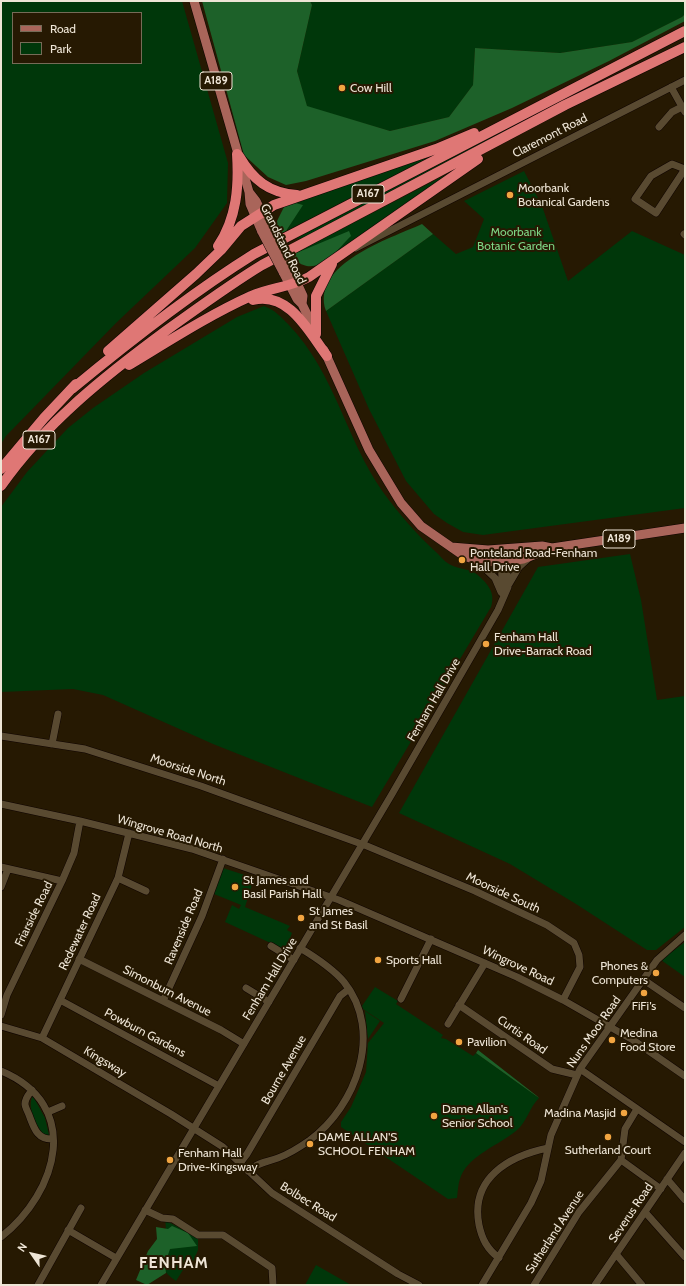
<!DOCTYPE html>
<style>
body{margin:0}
#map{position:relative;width:686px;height:1286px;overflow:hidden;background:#261902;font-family:Cabin,sans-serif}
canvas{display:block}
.frame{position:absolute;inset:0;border:2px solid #eee5d6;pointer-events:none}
.legend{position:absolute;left:12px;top:12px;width:130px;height:52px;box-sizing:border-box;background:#261902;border:1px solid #766b57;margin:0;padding:5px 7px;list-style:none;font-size:12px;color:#eee5d6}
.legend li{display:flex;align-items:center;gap:8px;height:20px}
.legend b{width:20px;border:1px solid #766b57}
.north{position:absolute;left:12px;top:1234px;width:40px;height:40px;-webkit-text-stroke:3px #261902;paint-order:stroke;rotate:304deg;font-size:11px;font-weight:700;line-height:16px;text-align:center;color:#eee5d6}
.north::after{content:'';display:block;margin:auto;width:14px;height:18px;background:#eee5d6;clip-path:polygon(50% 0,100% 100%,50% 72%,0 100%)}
</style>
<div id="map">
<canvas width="686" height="1286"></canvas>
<div class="frame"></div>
<ul class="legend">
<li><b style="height:5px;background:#a9655a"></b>Road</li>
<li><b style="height:11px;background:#00370a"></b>Park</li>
</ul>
<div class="north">N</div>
</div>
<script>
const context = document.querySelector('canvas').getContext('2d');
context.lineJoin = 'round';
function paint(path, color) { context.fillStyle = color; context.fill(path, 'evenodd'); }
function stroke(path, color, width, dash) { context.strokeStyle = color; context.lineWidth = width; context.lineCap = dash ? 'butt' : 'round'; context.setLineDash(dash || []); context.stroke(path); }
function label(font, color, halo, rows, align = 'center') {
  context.font = font + ' Cabin,sans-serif'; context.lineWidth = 4; context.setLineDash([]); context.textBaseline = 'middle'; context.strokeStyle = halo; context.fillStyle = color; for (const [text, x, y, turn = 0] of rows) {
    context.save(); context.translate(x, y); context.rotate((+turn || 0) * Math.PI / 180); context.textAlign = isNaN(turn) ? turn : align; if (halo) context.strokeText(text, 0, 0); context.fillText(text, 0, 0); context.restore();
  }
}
paint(new Path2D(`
 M1 1H182L228 163 227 203 195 248 116 323 6 436 1 444ZM13 13H141V63H13Z
 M310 1H685V14L682 17 632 42 560 53 475 48 473 85 449 117 390 131 307 107 297 71 312 5Z
 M529 117 530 119 311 236 296 239 309 229Z
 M429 154 430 157 286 231 302 205 292 202Z
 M455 170 326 261 294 254Z
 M524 171 542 206 568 281 632 231 685 255V508L483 535 463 532 447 523 434 514 406 481 369 409 326 311 433 234 456 254 473 247 484 219 464 201Z
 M264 306C275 310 281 317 288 324 336 374 345 438 383 492 399 514 417 535 437 553 441 557 446 563 451 565 466 572 471 566 485 582 492 590 494 597 491 607L372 807 213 744 103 695 73 689 1 692V507L27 472 68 428 93 408 144 373 237 317Z
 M630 554 641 600 657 700 685 696V927L656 950H647L576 904 510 864 399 813 538 567Z
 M223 868 254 878 245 907 290 926 287 930 292 933 289 941 295 944 290 952 225 922 232 905 239 909 241 905 214 894Z
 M685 942V977L661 960Z
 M375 987 398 1001 396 1004 443 1035 441 1038 446 1039 473 1056 476 1053 539 1098C529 1108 527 1122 516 1131 499 1145 470 1155 461 1176 458 1183 458 1191 457 1198L448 1199 341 1127V1122L351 1107 366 1072 368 1043 384 1023 363 1009 362 1006Z
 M365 1011 380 1021 368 1039Z
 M33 1096 45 1118 49 1135 45 1136C37 1128 26 1106 33 1096Z
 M165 1220 198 1238V1250L192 1264 188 1262 176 1281C148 1263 170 1245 165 1220Z
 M316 1265 351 1285H305Z`), '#00370a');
paint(new Path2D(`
 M202 1H310L312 5 297 71 307 106 390 131 449 117 473 85 475 48 560 53 632 42 682 17 685 14V21L609 61 512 108 435 141 306 181 286 185 268 177 244 155Z
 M292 202 303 205 286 231 279 234 276 223 284 207Z
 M422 224 433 234 326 311C310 264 389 239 422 224Z
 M349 231 351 236C334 253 315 281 292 257L294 254Z
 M478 1050 537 1096 539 1098 476 1053Z
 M172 1226 188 1233 197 1246 170 1249 165 1264 166 1273 147 1285 136 1280 148 1251 157 1239 156 1227 168 1229Z`), '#1d6129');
const minor = new Path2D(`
 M671 87 685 112
 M659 127 672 112 682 107
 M672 164 685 169 656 213 635 199 651 176Z
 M684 234 685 235
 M356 248 685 80
 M502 556 501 562 503 594
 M477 561 495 578 501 592
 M509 584 519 567 529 558
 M1 736 85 749 201 786 367 846 475 891 547 925 574 943 579 955 580 967 563 1000
 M52 744 58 714
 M1 804 80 821 192 849 339 900 517 977 563 1000 633 1040 685 1076
 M1 867 62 881
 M118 878 146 891
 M1 887 8 869
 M271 946 294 960
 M79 959 221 1030 244 1044
 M644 980 685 1008
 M246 988 269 1002
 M401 999 431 939
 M60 1000 219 1086
 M163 1001 202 916 223 859
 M459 1005 552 1069 577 1075
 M1 1015 7 995 62 881 74 853 80 821
 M448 1024 485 963
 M1 1026 42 1038 171 1114 223 1147 272 1193 398 1274 419 1285
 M42 1038 118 878 129 833
 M580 1069 685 1142
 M1 1071C83 1105 58 1192 1 1237
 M32 1090C29 1094 25 1098 25 1104 25 1107 28 1112 29 1115 34 1128 37 1140 53 1139
 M48 1112 62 1106
 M621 1160 661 1189
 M240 1163 247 1154 340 996 349 989
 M248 1171C256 1163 267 1162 278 1158 289 1154 300 1147 310 1140 356 1106 384 1032 344 982 333 969 315 957 300 948
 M667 1179 685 1200
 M145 1210 162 1218 173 1219 198 1235H223L272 1268 273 1285
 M645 1212 685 1257
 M68 1230 116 1258
 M616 1254 642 1285
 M499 1258C487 1249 482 1239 479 1225 470 1178 509 1156 548 1148
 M38 1285 81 1208
 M101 1285 392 794 498 610 508 587 506 560C499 552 475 555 464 551
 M482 1285 531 1203 541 1181 551 1135 580 1069 657 960 685 935
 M534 1285 579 1212 621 1160 625 1129 637 1109
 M595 1285 685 1153`);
const major = new Path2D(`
 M194 1 249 192 250 204 262 232
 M249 192 256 201 269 228
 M290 268 303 296 302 304
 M283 272 297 299 302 304 316 333
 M324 350 369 450 401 503 421 526 464 556 482 562 510 561 523 559 552 548 685 528
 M451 547 488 550 542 546 552 548`);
const highway = new Path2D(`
 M239 156C253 180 269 193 297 195
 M218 246C237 218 239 186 237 154
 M253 300C289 291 309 332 327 356
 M316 334V296L332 264
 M108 351 196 274 221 250 241 226 274 205 436 149 474 133
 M129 365C169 341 209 315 251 296 270 288 291 287 309 277L478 159
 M72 389C130 341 190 294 254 254L685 31
 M1 469 44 418 76 384
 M1 486C45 423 106 375 167 330 198 308 229 285 262 265L565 105 685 47`);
stroke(minor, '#0f0400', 8);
stroke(major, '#0f0400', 10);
stroke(highway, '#0f0400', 11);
stroke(minor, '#594a31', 7);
stroke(major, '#a9655a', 9);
stroke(highway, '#df7775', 10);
const majorBridge = new Path2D(`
 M269 228 290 268
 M262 232 283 272`);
stroke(majorBridge, '#0f0400', 10, []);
stroke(majorBridge, '#a9655a', 9);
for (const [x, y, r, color] of [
 [342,88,4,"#f2a541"],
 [510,195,4,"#f2a541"],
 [462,560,4,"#f2a541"],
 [486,644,4,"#f2a541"],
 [235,887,4,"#f2a541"],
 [301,918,4,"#f2a541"],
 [378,960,4,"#f2a541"],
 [656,973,4,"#f2a541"],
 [644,993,4,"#f2a541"],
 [612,1040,4,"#f2a541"],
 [459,1042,4,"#f2a541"],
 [624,1113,4,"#f2a541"],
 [434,1116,4,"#f2a541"],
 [608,1137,4,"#f2a541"],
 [310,1144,4,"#f2a541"],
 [170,1160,4,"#f2a541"]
]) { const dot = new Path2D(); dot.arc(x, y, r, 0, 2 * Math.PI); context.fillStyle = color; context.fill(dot); stroke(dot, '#261902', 1.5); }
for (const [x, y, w] of [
 [216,81,32],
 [368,194,32],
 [39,440,32],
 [619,539,32]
]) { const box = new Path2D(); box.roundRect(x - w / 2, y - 9, w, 18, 3); context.fillStyle = '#261902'; context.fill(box); stroke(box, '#eee5d6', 1); }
label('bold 11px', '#eee5d6', null, [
 ["A189",216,81],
 ["A167",368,194],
 ["A167",39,440],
 ["A189",619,539]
]);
label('12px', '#eee5d6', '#261902', [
 ["Cow Hill",350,88],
 ["Moorbank",518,188],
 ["Botanical Gardens",518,202],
 ["Ponteland Road-Fenham",470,553],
 ["Hall Drive",470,567],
 ["Fenham Hall",494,637],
 ["Drive-Barrack Road",494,651],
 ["St James and",243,880],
 ["Basil Parish Hall",243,894],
 ["St James",309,911],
 ["and St Basil",309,925],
 ["Sports Hall",386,960],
 ["Phones &",648,966,"right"],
 ["Computers",648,980,"right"],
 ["FiFi's",644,1006,"center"],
 ["Medina",620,1033],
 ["Food Store",620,1047],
 ["Pavilion",467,1042],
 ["Dame Allan's",442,1109],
 ["Senior School",442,1123],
 ["Madina Masjid",616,1113,"right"],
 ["DAME ALLAN'S",318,1137],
 ["SCHOOL FENHAM",318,1151],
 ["Sutherland Court",608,1150,"center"],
 ["Fenham Hall",178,1153],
 ["Drive-Kingsway",178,1167]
], 'left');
label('12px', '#eee5d6', '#261902', [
 ["Claremont Road",550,136,-27],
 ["Grandstand Road",283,244,64],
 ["Fenham Hall Drive",434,700,-60],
 ["Moorside North",188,770,18],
 ["Wingrove Road North",170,834,16],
 ["Moorside South",503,893,25],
 ["Friarside Road",34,914,-64],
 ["Ravenside Road",184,927,-67],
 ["Redewater Road",80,932,-65],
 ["Wingrove Road",518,966,25],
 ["Fenham Hall Drive",270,979,-59],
 ["Simonburn Avenue",167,991,27],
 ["Nuns Moor Road",594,1032,-55],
 ["Powburn Gardens",145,1033,28],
 ["Curtis Road",522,1035,35],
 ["Kingsway",105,1062,31],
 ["Bourne Avenue",284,1070,-60],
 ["Bolbec Road",308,1202,32],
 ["Severus Road",631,1213,-56],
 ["Sutherland Avenue",555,1232,-57]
]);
label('12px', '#7dd686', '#261902', [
 ["Moorbank",516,232],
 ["Botanic Garden",516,246]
]);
context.letterSpacing = '1px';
label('bold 16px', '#eee5d6', '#261902', [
 ["FENHAM",174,1263]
]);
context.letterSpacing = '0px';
</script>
